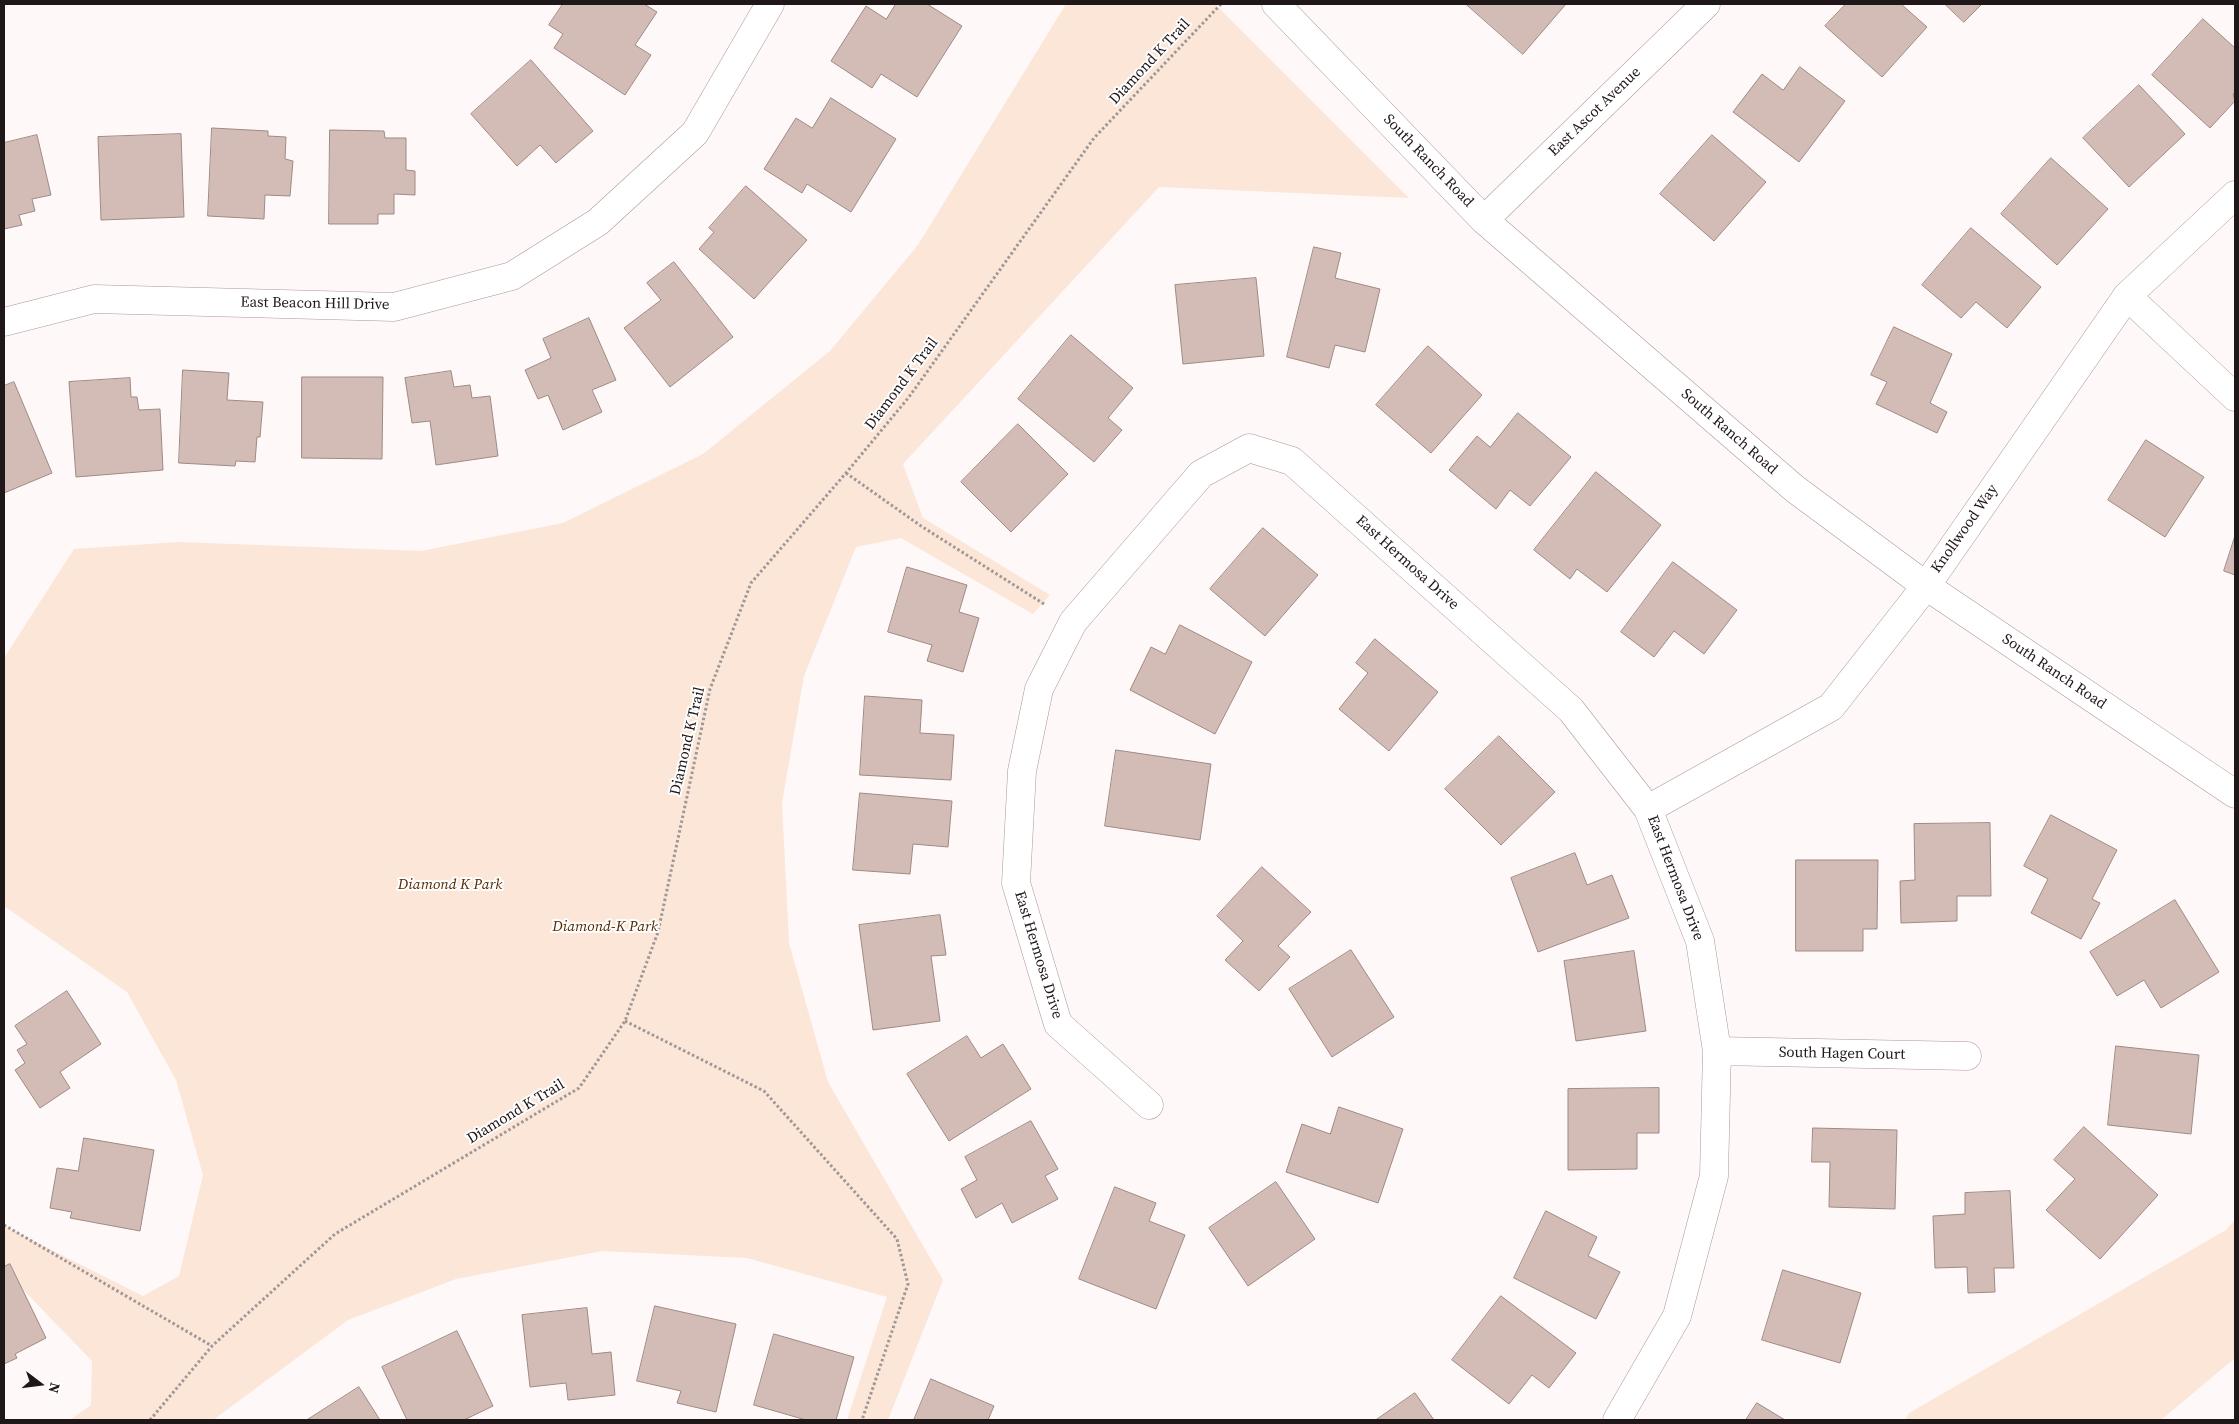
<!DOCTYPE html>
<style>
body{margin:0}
#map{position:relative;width:2239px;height:1424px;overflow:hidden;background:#fef8f9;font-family:"Source Serif 4",serif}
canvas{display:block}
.frame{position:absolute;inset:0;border:5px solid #201718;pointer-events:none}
.north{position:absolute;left:15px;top:1359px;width:50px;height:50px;-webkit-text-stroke:4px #fff;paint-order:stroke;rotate:105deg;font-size:14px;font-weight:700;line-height:20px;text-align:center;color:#201718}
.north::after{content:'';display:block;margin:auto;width:18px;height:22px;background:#201718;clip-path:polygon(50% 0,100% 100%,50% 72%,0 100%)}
</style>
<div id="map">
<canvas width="2239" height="1424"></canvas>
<div class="frame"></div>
<div class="north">N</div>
</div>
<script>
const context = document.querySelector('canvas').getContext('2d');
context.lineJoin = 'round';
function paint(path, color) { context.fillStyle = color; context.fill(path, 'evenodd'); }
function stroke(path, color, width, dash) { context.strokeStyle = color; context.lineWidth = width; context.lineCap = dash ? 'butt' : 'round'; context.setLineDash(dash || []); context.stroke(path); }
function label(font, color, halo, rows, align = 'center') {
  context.font = font + ' "Source Serif 4",serif'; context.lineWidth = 4; context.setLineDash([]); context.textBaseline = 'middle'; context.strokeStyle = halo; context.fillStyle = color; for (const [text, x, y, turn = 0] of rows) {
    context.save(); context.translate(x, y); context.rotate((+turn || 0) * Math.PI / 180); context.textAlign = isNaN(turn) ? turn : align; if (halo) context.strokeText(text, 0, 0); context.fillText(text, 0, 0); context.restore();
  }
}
paint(new Path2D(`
 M1066 4H1215L1409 198 1159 187 903 464 923 518 1050 595 1033 614 901 538 856 547 804 676 782 803 789 943 828 1082 943 1280 888 1420H847L887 1297 747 1258 602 1251 456 1279 348 1320 213 1420H70L91 1405 92 1361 4 1270V1226L143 1296 179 1276 203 1175 176 1080 127 992 4 906V658L74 549 178 542 421 551 563 523 703 454 830 351 918 245Z
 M2235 1220V1358L2161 1420H1905L1909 1413 2226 1230Z`), '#fbe6d8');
const building = new Path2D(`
 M563 4H644L657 12 635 45 651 55 625 95 554 48 563 34 549 25Z
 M896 4H927L962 26 917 97 881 74 872 88 831 61 866 6 886 19Z
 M1466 4H1566L1523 54Z
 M1846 4H1901L1927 27 1882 77 1825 26Z
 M1945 4H1982L1964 22Z
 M2203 19 2235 48V92L2233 94 2235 101 2210 128 2152 75Z
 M531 60 593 131 556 163 540 145 517 166 471 114Z
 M1800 67 1845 101 1799 162 1733 112 1762 74 1783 90Z
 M2139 85 2185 134 2129 187 2083 138Z
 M831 98 896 139 851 212 807 184 802 193 764 169 796 118 812 128Z
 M212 128 268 131V136L286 137 285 159 293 161 290 196 265 195 264 219 208 216Z
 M330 130 384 131 385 138H406V170L415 171V195L394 194V214H378V224H329Z
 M181 134 184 217 101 220 98 137Z
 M37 135 51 195 32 199 35 211 19 215 22 225 4 229V143Z
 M1712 135 1766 182 1714 241 1660 194Z
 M2051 158 2108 209 2057 265 2001 214Z
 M746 186 807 240 754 299 699 249 714 232 709 228Z
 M1971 228 2041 287 2007 328 1976 302 1961 318 1922 285Z
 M1314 247 1341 253 1335 278 1380 289 1365 352 1335 345 1329 368 1287 357Z
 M674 262 733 337 670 387 624 328 661 300 647 283Z
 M1256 278 1264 356 1183 364 1175 285Z
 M589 318 616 380 592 390 602 412 563 430 548 395 538 399 525 370 551 358 543 339Z
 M1894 327 1952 354 1930 403 1947 412 1937 433 1876 404 1887 382 1871 375Z
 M1071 335 1133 388 1108 418 1122 430 1094 462 1018 399Z
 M1428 346 1482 395 1431 453 1376 405Z
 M183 370 229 373 227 400 263 402 260 437H257L255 462 236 461 235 466 179 463Z
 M451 371 454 387 470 385 472 398 490 396 498 456 436 465 430 421 412 423 405 378Z
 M302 377H383L382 459 302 458Z
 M130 378 131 397H137L139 410 160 409 163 470 76 477 69 382Z
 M14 382 52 473 4 493V386Z
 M1518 413 1571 457 1530 506 1510 490 1496 509 1449 470 1477 436 1490 447Z
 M1018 424 1068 474 1011 532 961 482Z
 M2146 440 2204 477 2165 537 2108 500Z
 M1596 472 1661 525 1607 592 1577 569 1570 579 1534 550Z
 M1263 528 1318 575 1265 636 1210 589Z
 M2235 536V575L2224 571Z
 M1673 562 1737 610 1704 654 1674 631 1654 657 1621 632Z
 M907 567 967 585 959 612 979 618 963 672 927 661 932 645 888 632Z
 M1180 625 1252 662 1215 734 1130 690 1151 647 1165 654Z
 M1375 639 1438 692 1389 751 1339 709 1368 673 1356 663Z
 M865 696 922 700 920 733 954 735 951 780 860 775Z
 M1499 736 1555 792 1501 845 1445 789Z
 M1116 750 1211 764 1200 840 1105 826Z
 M860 793 952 801 948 847 913 844 910 874 853 870Z
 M2051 815 2117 850 2092 899 2100 903 2081 939 2031 913 2048 879 2024 866Z
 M1990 823 1991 896H1957V921L1901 923 1900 881 1915 880 1914 824Z
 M1575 853 1587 885 1612 875 1629 918 1538 952 1511 878Z
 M1796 860H1878L1877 929H1863V951H1796Z
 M1262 867 1311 912 1278 946 1290 957 1259 991 1225 960 1243 941 1217 916Z
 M2175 900 2219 972 2161 1008 2144 980 2117 996 2090 952Z
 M940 915 946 955 931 956 940 1021 873 1030 859 925Z
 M1351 950 1394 1017 1332 1057 1289 989Z
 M1634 951 1646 1031 1576 1041 1564 961Z
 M67 991 101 1044 60 1072 70 1088 40 1108 15 1070 25 1063 17 1050 27 1044 15 1026Z
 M967 1036 981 1058 1003 1044 1031 1089 949 1141 907 1074Z
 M2116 1046 2199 1055 2191 1134 2108 1125Z
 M1659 1088V1133H1637V1169L1568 1170V1089Z
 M1339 1107 1403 1129 1378 1203 1286 1172 1302 1124 1330 1134Z
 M1031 1121 1058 1169 1045 1176 1058 1199 1012 1223 1002 1203 976 1218 961 1189 977 1180 965 1157Z
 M2084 1127 2158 1195 2100 1259 2046 1210 2075 1179 2054 1160Z
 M1813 1128 1897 1130 1895 1209 1829 1207 1830 1162H1812Z
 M84 1138 154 1150 140 1231 70 1218 72 1212 50 1208 57 1168 78 1171Z
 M1276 1182 1315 1239 1248 1286 1209 1228Z
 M1115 1187 1156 1203 1149 1221 1185 1235 1156 1309 1079 1279Z
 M2010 1191 2014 1268H1994L1995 1292 1968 1293 1967 1267 1935 1268 1933 1216 1965 1214V1193Z
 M1546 1211 1597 1237 1588 1256 1620 1272 1596 1319 1514 1278Z
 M10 1264 46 1338 15 1354 17 1358 4 1364V1267Z
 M1783 1270 1861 1293 1840 1363 1762 1340Z
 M1501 1296 1576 1353 1549 1388 1532 1375 1509 1404 1452 1360Z
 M655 1306 736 1324 716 1412 677 1403 681 1391 637 1381Z
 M587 1308 592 1354 611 1352 615 1395 568 1400 566 1383 530 1387 522 1315Z
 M457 1331 493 1406 464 1420H407L382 1367Z
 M774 1334 854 1357 836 1420H806L754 1405Z
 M931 1379 994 1406 988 1420H914Z
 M359 1387 380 1420H307Z
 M1415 1393 1434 1420H1376Z
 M1757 1403 1785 1420H1746Z`);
paint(building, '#d4bcb6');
stroke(building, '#9f8983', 1);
const minor = new Path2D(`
 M1276 4 1484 220 1795 489 1926 586 2235 794
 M1484 220 1706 4
 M2127 296 2235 397
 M4 322 94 299 394 307 512 276 598 222 695 133 770 4
 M1648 809 1831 707 1926 586 2127 296 2235 195
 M1717 1051 1967 1056
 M1149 1105 1058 1024 1016 883 1022 771 1039 689 1073 622 1201 474 1249 448 1292 461 1571 710 1648 809 1700 941 1717 1051 1714 1176 1677 1316 1617 1420`);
stroke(minor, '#ae9697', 29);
stroke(new Path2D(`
 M846 473 921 526 1044 604
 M625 1021 764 1091 897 1239 908 1284 862 1420
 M4 1225 212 1346
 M150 1420 212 1346 335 1234 579 1088 625 1021 658 932 710 689 751 583 846 473 909 397 1094 138 1221 4`), '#9e9798', 3, [2.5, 2.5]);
stroke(minor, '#fff', 28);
label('15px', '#201718', '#fff', [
 ["Diamond K Trail",1150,62,-47],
 ["East Ascot Avenue",1595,112,-44],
 ["South Ranch Road",1428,161,46],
 ["East Beacon Hill Drive",315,304,1],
 ["Diamond K Trail",902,384,-53],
 ["South Ranch Road",1729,432,41],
 ["Knollwood Way",1965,529,-55],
 ["East Hermosa Drive",1407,563,42],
 ["South Ranch Road",2054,672,34],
 ["Diamond K Trail",688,741,-77],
 ["East Hermosa Drive",1675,878,69],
 ["East Hermosa Drive",1038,955,73],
 ["South Hagen Court",1842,1054,1],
 ["Diamond K Trail",516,1112,-31]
]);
label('italic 15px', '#562801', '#fff', [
 ["Diamond K Park",450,885],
 ["Diamond-K Park",605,927]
]);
</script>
